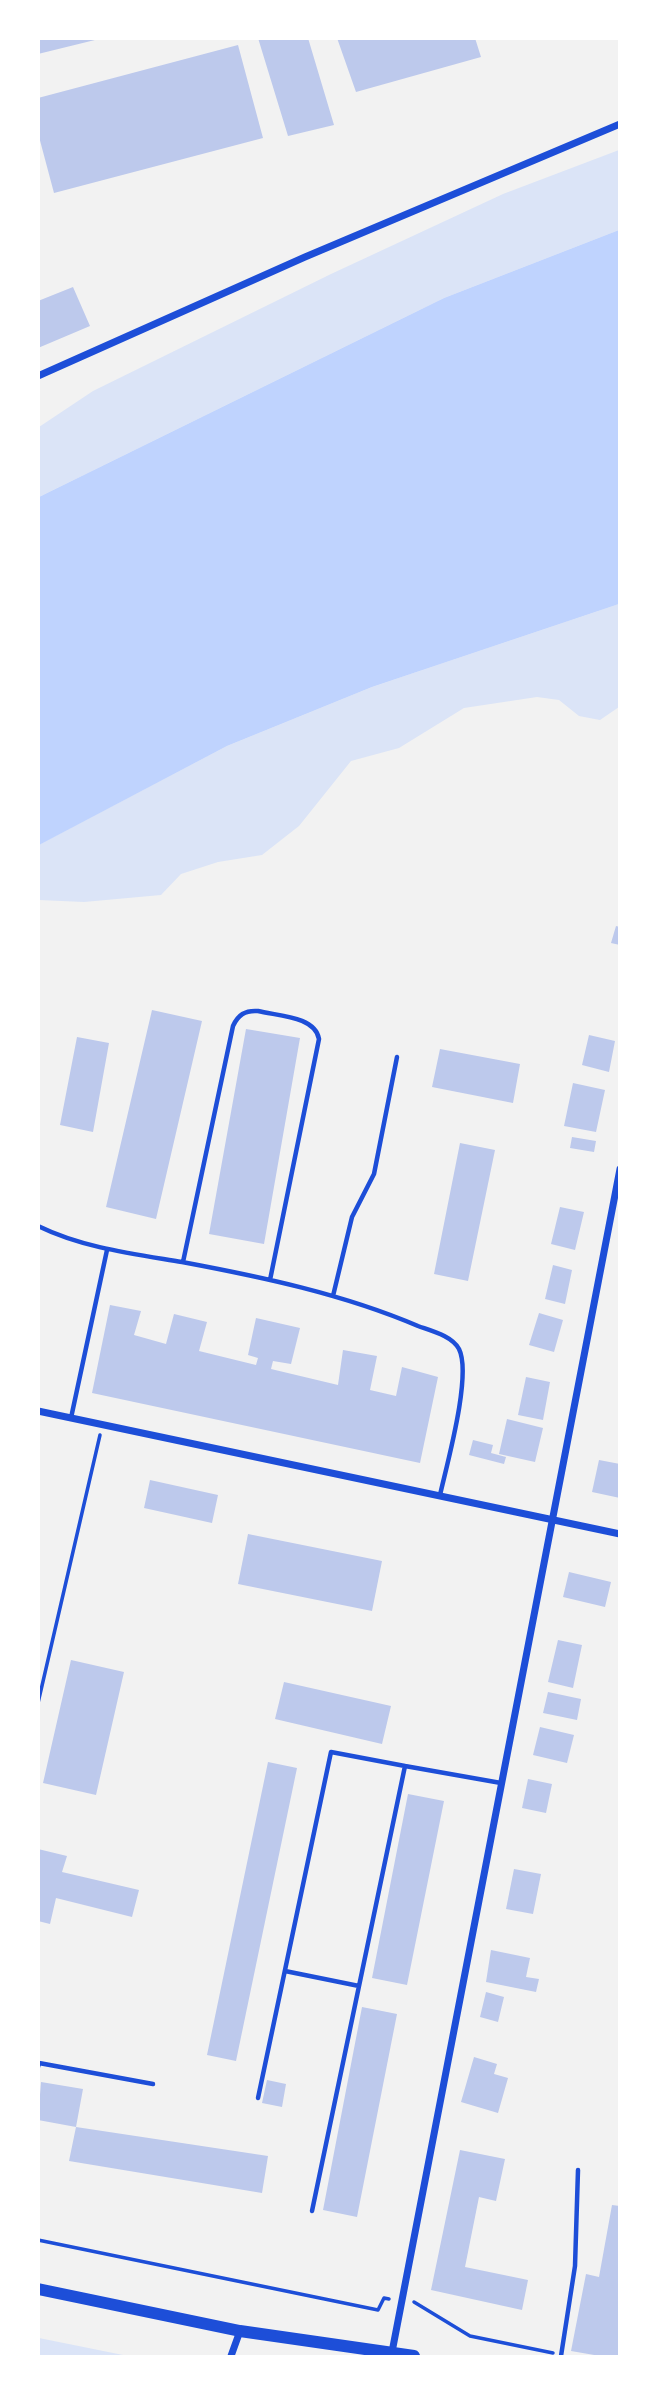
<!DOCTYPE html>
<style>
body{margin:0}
#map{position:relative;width:658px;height:2395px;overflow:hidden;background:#f2f2f2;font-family:Arial,sans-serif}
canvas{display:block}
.frame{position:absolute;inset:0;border:40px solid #fff;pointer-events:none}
</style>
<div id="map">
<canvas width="658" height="2395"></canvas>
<div class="frame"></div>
</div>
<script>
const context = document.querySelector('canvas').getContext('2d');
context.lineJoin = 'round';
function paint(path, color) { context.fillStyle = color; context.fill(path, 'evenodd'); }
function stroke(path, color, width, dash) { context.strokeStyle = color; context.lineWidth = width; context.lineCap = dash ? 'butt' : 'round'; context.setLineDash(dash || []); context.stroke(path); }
paint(new Path2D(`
 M619 150V230L444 298 39 497V427L93 391 331 274 503 194Z
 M619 604V707L600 720 579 716 559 700 537 697 464 708 399 748 351 761 299 826 262 855 218 862 181 874 161 895 84 902 39 900 38 845 227 746 372 687Z
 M39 2338 128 2356H39Z`), '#dbe4f7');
paint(new Path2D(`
 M619 230V604L372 687 227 746 39 845V497L444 298Z`), '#bfd3fe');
paint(new Path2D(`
 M38 38H99V39L38 54Z
 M258 38H308L334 125 288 136Z
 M337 38H475L481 57 356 92Z
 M238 45 263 138 54 193 38 133V98Z
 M73 287 90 326 38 348V301Z
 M616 926 620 927V945L611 943Z
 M152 1010 202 1021 156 1219 106 1207Z
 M246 1029 300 1038 264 1244 209 1234Z
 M589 1035 615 1041 609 1072 582 1065Z
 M77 1037 109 1043 93 1132 60 1125Z
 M440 1049 520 1064 513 1103 432 1087Z
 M573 1083 605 1090 596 1132 564 1126Z
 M572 1137 596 1141 594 1152 570 1148Z
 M460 1143 495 1150 468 1281 434 1274Z
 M560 1207 584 1212 575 1250 551 1244Z
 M553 1265 572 1270 565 1304 545 1299Z
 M110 1305 141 1311 134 1335 166 1344 174 1314 207 1322 199 1351 256 1365 258 1358 248 1355 256 1318 300 1328 291 1364 273 1361 271 1369 338 1385 343 1350 377 1356 370 1390 396 1396 402 1367 438 1377 420 1463 92 1393Z
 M539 1313 563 1320 554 1352 529 1345Z
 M526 1377 550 1382 543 1420 518 1415Z
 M507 1419 543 1428 535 1462 499 1454Z
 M473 1440 493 1445 491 1453 506 1457 504 1464 469 1455Z
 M599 1460 620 1464V1498L592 1492Z
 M150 1480 218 1495 212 1523 144 1508Z
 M248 1534 382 1561 372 1611 238 1584Z
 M569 1572 611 1582 605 1607 563 1597Z
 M558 1640 582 1645 573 1688 548 1682Z
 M71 1660 124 1672 96 1795 43 1783Z
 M284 1682 391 1706 382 1744 275 1719Z
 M548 1692 581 1699 577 1720 543 1713Z
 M540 1727 574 1735 567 1763 533 1755Z
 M268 1762 297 1768 236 2061 207 2055Z
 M528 1779 552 1784 546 1813 522 1808Z
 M408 1794 444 1801 407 1985 372 1978Z
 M38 1849 67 1856 62 1872 139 1890 132 1917 56 1898 50 1924 38 1921Z
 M514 1869 541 1874 533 1914 506 1909Z
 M491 1950 530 1958 526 1977 539 1979 536 1992 486 1982Z
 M486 1992 504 1997 498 2022 480 2017Z
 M362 2007 397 2014 357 2217 323 2210Z
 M474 2057 497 2064 494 2074 508 2078 498 2113 461 2102Z
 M267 2080 286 2084 282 2107 262 2103Z
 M41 2082 83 2089 76 2127 38 2120Z
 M76 2127 268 2156 262 2193 69 2161Z
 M460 2150 505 2159 496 2201 479 2197 465 2267 528 2280 522 2310 431 2290Z
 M612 2205 620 2206V2356H600L571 2351 586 2274 599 2277Z`), '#bdc9ec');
stroke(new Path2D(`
 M38 1703 100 1435
 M38 2240 378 2310 384 2298 389 2299
 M414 2302 470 2336 553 2353`), '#1d4ed8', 3.5);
stroke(new Path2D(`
 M38 1226C83 1248 134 1254 182 1262 262 1277 343 1294 418 1326 432 1331 452 1336 459 1349 472 1375 447 1464 440 1495
 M183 1262 233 1026C238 1015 245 1010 258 1011 277 1016 315 1016 319 1039L270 1280
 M333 1296 352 1217 374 1174 397 1057
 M71 1418 107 1250
 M285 1971 359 1986
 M38 2067 39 2063 153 2084
 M258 2098 331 1752 405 1766
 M312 2211 405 1766 501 1783
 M561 2356 575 2266 578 2170`), '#1d4ed8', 4.5);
stroke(new Path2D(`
 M38 376 305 257 620 124
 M38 1411 620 1534
 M392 2352 620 1169
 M231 2356 240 2331`), '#1d4ed8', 7);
stroke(new Path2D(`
 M38 2289 240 2331 414 2356`), '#1d4ed8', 12);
</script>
